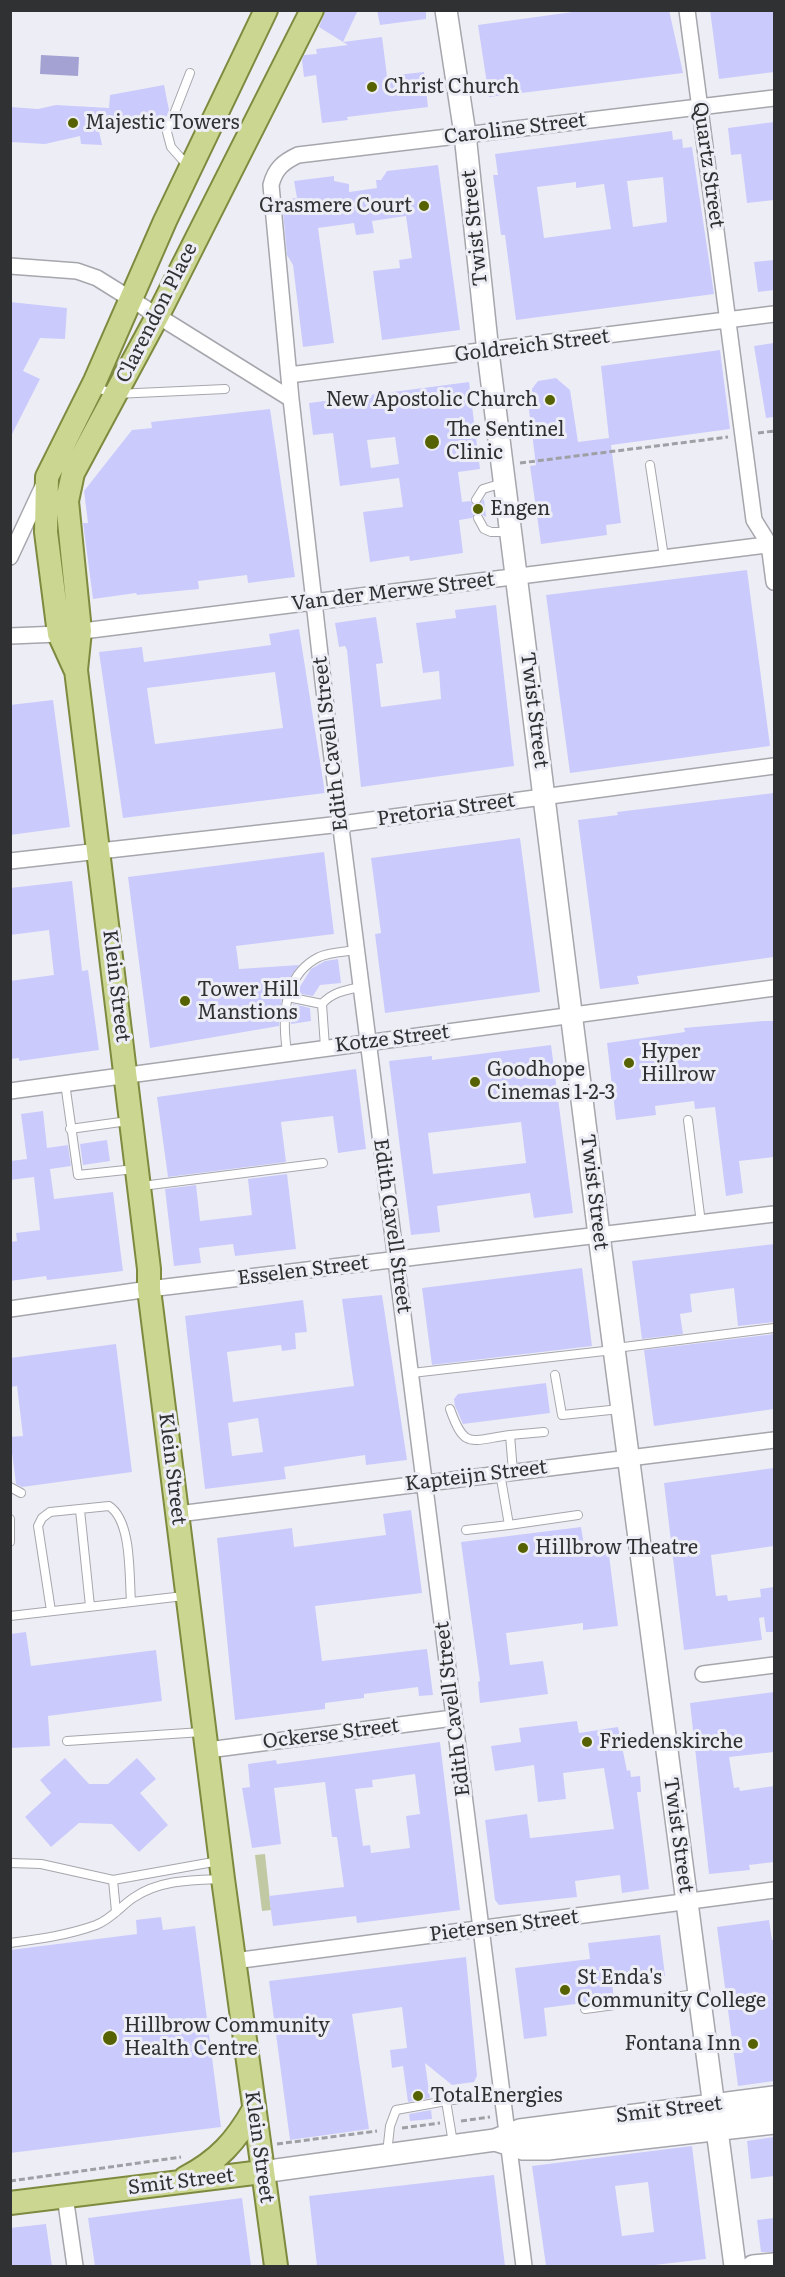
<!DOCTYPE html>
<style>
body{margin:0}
#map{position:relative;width:785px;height:2277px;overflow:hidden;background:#edeef5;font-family:Literata,serif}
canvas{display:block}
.frame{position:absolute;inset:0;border:12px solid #303133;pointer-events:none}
</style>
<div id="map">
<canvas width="785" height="2277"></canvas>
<div class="frame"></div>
</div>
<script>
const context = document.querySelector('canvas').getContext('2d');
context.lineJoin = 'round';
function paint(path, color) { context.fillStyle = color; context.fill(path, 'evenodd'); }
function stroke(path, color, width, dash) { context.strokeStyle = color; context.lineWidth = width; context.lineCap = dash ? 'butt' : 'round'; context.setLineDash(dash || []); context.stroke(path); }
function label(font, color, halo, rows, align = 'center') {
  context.font = font + ' Literata,serif'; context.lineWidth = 6; context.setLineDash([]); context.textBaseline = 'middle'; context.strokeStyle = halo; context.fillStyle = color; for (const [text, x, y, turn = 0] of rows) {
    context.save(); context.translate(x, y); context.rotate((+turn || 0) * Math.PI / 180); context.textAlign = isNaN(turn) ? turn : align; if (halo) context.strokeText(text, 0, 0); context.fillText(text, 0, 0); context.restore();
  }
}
paint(new Path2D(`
 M265 1854 271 1910 262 1911 255 1855Z`), '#c1c9a4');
paint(new Path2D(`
 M41 55 79 57 78 76 40 74Z`), '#a3a2d2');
paint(new Path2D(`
 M326 10H358L343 42 319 27Z
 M377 10H426V19L380 25Z
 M587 10H669L683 73 489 97 478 25Z
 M710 10H774V72L719 79Z
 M382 37 387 76 424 72 428 107 347 117 348 120 322 123 316 75 304 77 302 60 304 55 317 54 316 49 348 45 343 42Z
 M164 85 169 110 167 116 99 131 102 145 81 144 80 136 45 144 10 142V107L38 109 56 105 109 108 110 95Z
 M774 122V200L747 203 741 154 731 155 728 128Z
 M672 131 673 140 682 139 683 148 692 147 714 294 516 320 505 235H501L493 175H498L495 154ZM663 177 667 222 633 227 627 181ZM576 182V188L604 184 611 229 544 238 537 187Z
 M438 165 460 330 382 340 373 271 400 268 399 260 412 258 406 216 372 221 374 233 356 235 354 223 318 228 334 343 303 347 293 265 287 255 282 200 297 198 294 181 334 176V181L349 184V192L377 188 376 180H381L387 171Z
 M774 260V290L758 292 754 262Z
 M10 302 67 308 65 339 40 338 23 371 40 379 10 438Z
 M774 343V417L766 418 754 346Z
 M720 350 730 429 611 445 621 523 606 525 607 535 541 544 530 466 536 465 527 395 538 381 556 378 570 390 578 442 609 438 601 366Z
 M469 382 480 469 458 472 462 502 470 501 476 506 484 499 486 517 478 512 472 518 459 520 463 553 410 561 409 556 370 562 363 512 403 507 399 478 340 486 333 433 313 435 309 403ZM395 437 399 464 371 468 367 440Z
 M270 409 295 577 248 583 247 575 198 581 199 589 137 595 136 593 93 599 83 523H88L84 491 132 430 152 428 151 422Z
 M747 570 770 746 570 773 546 595Z
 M496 605 514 766 361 787 347 650 345 646 339 647 335 623 376 617 383 663 376 664 381 707 441 699 439 671 423 673 416 623 456 618 455 610Z
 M299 629 325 793 123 818 99 652 142 647 144 662 271 645 269 634ZM275 672 283 728 155 744 147 688Z
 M53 700 70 827 10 835V705Z
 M774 793V957L637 976 639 984 600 989 578 820 618 815 617 812Z
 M520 838 540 992 385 1013 375 934 381 933 371 858Z
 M324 852 334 934 236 946 239 969 299 965 286 983 282 995 279 1026 150 1048 128 877Z
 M72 881 82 971 88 970 99 1050 19 1061V1058L10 1059V981L54 975 49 930 10 935V888Z
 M338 959 341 983 320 985 313 996 296 993 311 969 325 961Z
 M293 1004 310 1008 311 1021 291 1024Z
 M763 1021H774V1157L739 1161 743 1193 726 1196 715 1107 695 1109 694 1101 655 1106 656 1115 616 1120 607 1043 685 1032 684 1028Z
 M551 1045 573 1213 534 1218 530 1193 437 1206 440 1232 411 1235 389 1061 432 1056V1060ZM521 1122 526 1163 433 1174 428 1133Z
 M356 1069 366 1149 338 1153 333 1116 281 1122 286 1162 168 1177 157 1097Z
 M43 1111 47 1148 68 1145 71 1166 50 1169 54 1199 113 1192 123 1271 47 1280 46 1276 10 1281V1242L17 1241 16 1233 40 1230 34 1177 10 1180V1161L27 1159 21 1114Z
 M107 1140 110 1161 83 1165 80 1144Z
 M287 1174 296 1249 235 1256 233 1244 199 1248 201 1263 174 1266 165 1189 196 1185 200 1221 252 1215 248 1179Z
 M774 1244V1322L738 1326 734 1288 690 1294 692 1312 680 1314 683 1334 642 1339 632 1261Z
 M582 1268 592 1346 432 1365 422 1288Z
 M382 1295 407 1460 366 1465 365 1455 284 1467 286 1479 205 1489 185 1316 303 1300 307 1332 295 1333 296 1349 282 1351 281 1345 227 1352 233 1402 354 1386 342 1299ZM258 1418 263 1452 232 1456 228 1423Z
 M774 1334V1409L654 1426 644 1350Z
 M116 1344 132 1472 22 1487 16 1484 10 1437 23 1436 17 1386 10 1387V1358Z
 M546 1383 550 1413 463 1424 455 1406 454 1399 458 1394Z
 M774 1468V1546L711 1555 716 1596 727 1595 728 1601 761 1597 760 1589 774 1587V1632H766L764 1617 759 1618 762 1640 684 1650 664 1483Z
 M411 1510 422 1593 315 1606 322 1661 427 1649 433 1695 419 1696 418 1687 364 1694V1698L325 1703V1709L235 1720 217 1538 292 1528 294 1547 386 1535 383 1514Z
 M581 1527 585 1551 608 1547 618 1626 583 1630V1623L506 1633 510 1665 543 1661 548 1694 480 1703 478 1682 480 1681 461 1542Z
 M26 1632 31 1666 156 1650 162 1701 48 1716 50 1746 10 1748V1634Z
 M774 1692V1752L729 1757 734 1788 739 1787 740 1791 774 1786V1862L749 1865 750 1870 709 1874 690 1703Z
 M577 1721 579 1733 618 1727 627 1771 630 1770 631 1777 640 1776 641 1792H637L649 1889 622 1893 620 1875 575 1881 577 1897 499 1905 495 1900 485 1820 527 1814 530 1838 614 1829 604 1768 563 1773 566 1799 538 1802 534 1765 495 1771 491 1746 521 1742 519 1728Z
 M440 1742 460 1910 357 1923 356 1916 273 1926 269 1896 344 1887 337 1837H332L325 1782 274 1788 281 1844 252 1848 242 1788 250 1787 248 1764 276 1760 277 1764ZM415 1774 420 1814 406 1816 410 1848 371 1853 370 1845 363 1846 355 1789 373 1787 372 1780Z
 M65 1758 89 1784H108L137 1758 156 1779 140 1793 168 1825 139 1852 112 1824 79 1823 51 1847 25 1817 51 1793 40 1780Z
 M161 1917 163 1930 195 1926 221 2127 10 2153V1950L137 1934 136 1920Z
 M769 1920 772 1940H774V2081L738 2086 717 1927Z
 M660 1935 665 1976 612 1982 614 1999 544 2008 547 2036 524 2039 515 1968 590 1959 588 1943Z
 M466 1957 477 2076 474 2082 452 2085 425 2063 430 2098 408 2102 403 2066 392 2068 390 2050 407 2048 402 2007 352 2014 369 2129 290 2140 269 1981Z
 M431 2110 432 2119 410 2121 409 2114Z
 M774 2137V2176L751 2179 747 2141Z
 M692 2146 706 2259 646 2266H546L532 2166ZM648 2182 654 2232 622 2236 615 2186Z
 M494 2175 505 2266H317L309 2196Z
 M242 2198 251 2266H95L88 2218Z
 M774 2218V2252H761L757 2220Z
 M46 2224 52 2266H10V2228Z`), '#cbcafc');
const lane = new Path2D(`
 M187 165 171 147 167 132 190 73
 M94 387 115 394 225 389
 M650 465 664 557
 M476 500 483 489 503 483
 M478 518 484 529 491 532H510
 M288 997 322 1004
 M325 1047 322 1004C332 992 346 990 361 987
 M287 1052C282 1018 283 975 319 957 330 952 345 952 356 950
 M65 1083 78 1175 135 1169
 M688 1120 701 1223
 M70 1129 128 1121
 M142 1186 323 1163
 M616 1348 774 1328
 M412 1373 613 1350
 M555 1375 562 1415 620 1409
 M450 1409C465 1451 471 1440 510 1435L513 1472
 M510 1435 544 1432
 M500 1473 509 1525 578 1515
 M10 1487 21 1493
 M80 1510 90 1606
 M10 1519V1542
 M466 1530 509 1525
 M51 1611 38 1526 42 1518 50 1512 109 1506C132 1521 129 1575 131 1602
 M10 1616 184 1596
 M67 1741 202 1732
 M10 1863 41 1864 113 1880 219 1861
 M113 1880 116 1912
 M10 1943C39 1939 69 1935 96 1925 111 1919 120 1907 133 1898 159 1880 191 1880 221 1879
 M585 2009 696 1994
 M446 2101 501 2093
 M535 2140 774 2109
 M387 2153 390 2126 396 2110 446 2101 453 2143`);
const street = new Path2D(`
 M687 10 754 520 769 544 774 582
 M10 266 77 271 97 278 291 399
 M289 375 774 314
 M10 557 44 484
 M10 636 59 634 774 544
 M10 861 341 824 774 766
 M10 1091 774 988
 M10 1309 149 1289 774 1214
 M178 1514 774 1440
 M703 1674 774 1665
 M208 1750 453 1718
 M234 1961 774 1890
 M65 2196 75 2266
 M524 2266 329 734 291 399 271 185C275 169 283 162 298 155L774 98`);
const secondary = new Path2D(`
 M446 10 465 134 488 352 599 1235 735 2266
 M495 2140 523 2149H548L774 2123
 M262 2172 495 2140 520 2130 774 2097
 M753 2266 774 2264`);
const primary = new Path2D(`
 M75 669 59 634 46 532 47 477 95 381 165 221 266 10
 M185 2178C218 2161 236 2141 254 2109
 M10 2203 262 2172
 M276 2266 223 1879 149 1289V1269L76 670 80 631 67 501 73 473 158 315 312 10`);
stroke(lane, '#a6a6ad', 10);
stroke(street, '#a6a6ad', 18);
stroke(secondary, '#a6a6ad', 24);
stroke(primary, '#7e8a3f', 26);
stroke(new Path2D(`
 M758 433 774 431
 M520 463 728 437
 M461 2121 490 2117
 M402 2128 440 2123
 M277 2144 377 2131
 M10 2181 181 2157`), '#9fa0a5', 3, [6, 3]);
stroke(lane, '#fff', 8);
stroke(street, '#fff', 15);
stroke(secondary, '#fff', 21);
stroke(primary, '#cbd690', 22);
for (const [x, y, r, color] of [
 [372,87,6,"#566100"],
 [73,123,6,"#566100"],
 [424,206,6,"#566100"],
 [550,400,6,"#566100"],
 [432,442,8,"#566100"],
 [478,509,6,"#566100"],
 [185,1001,6,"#566100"],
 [629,1063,6,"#566100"],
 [475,1082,6,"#566100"],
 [523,1548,6,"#566100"],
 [587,1742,6,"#566100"],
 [565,1990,6,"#566100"],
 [110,2038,8,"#566100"],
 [753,2044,6,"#566100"],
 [418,2096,6,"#566100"]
]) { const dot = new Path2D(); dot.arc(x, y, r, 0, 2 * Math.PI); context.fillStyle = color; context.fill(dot); stroke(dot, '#edeef5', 2); }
label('20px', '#303133', '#edeef5', [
 ["Christ Church",384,87],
 ["Majestic Towers",85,123],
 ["Grasmere Court",412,206,"right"],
 ["New Apostolic Church",538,400,"right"],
 ["The Sentinel",446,430],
 ["Clinic",446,453],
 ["Engen",490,509],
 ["Tower Hill",197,990],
 ["Manstions",197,1013],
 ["Hyper",641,1052],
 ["Hillrow",641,1075],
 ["Goodhope",487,1070],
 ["Cinemas 1-2-3",487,1093],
 ["Hillbrow Theatre",535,1548],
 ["Friedenskirche",599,1742],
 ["St Enda's",577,1978],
 ["Community College",577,2001],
 ["Hillbrow Community",124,2026],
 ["Health Centre",124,2049],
 ["Fontana Inn",741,2044,"right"],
 ["TotalEnergies",430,2096]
], 'left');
label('20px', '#303133', '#edeef5', [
 ["Caroline Street",515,129,-7],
 ["Quartz Street",708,165,82],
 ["Twist Street",475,228,-96],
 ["Clarendon Place",157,313,-63],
 ["Goldreich Street",532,346,-7],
 ["Van der Merwe Street",393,592,-7],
 ["Twist Street",534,710,83],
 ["Edith Cavell Street",331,744,-97],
 ["Pretoria Street",446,810,-8],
 ["Klein Street",116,986,83],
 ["Kotze Street",392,1039,-7],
 ["Twist Street",594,1192,83],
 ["Edith Cavell Street",392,1226,82],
 ["Esselen Street",303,1271,-7],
 ["Klein Street",172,1469,83],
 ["Kapteijn Street",476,1476,-7],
 ["Edith Cavell Street",453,1709,-97],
 ["Ockerse Street",331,1734,-7],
 ["Twist Street",678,1835,82],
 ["Pietersen Street",504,1926,-7],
 ["Smit Street",669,2110,-7],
 ["Klein Street",259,2147,82],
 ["Smit Street",181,2182,-7]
]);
</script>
